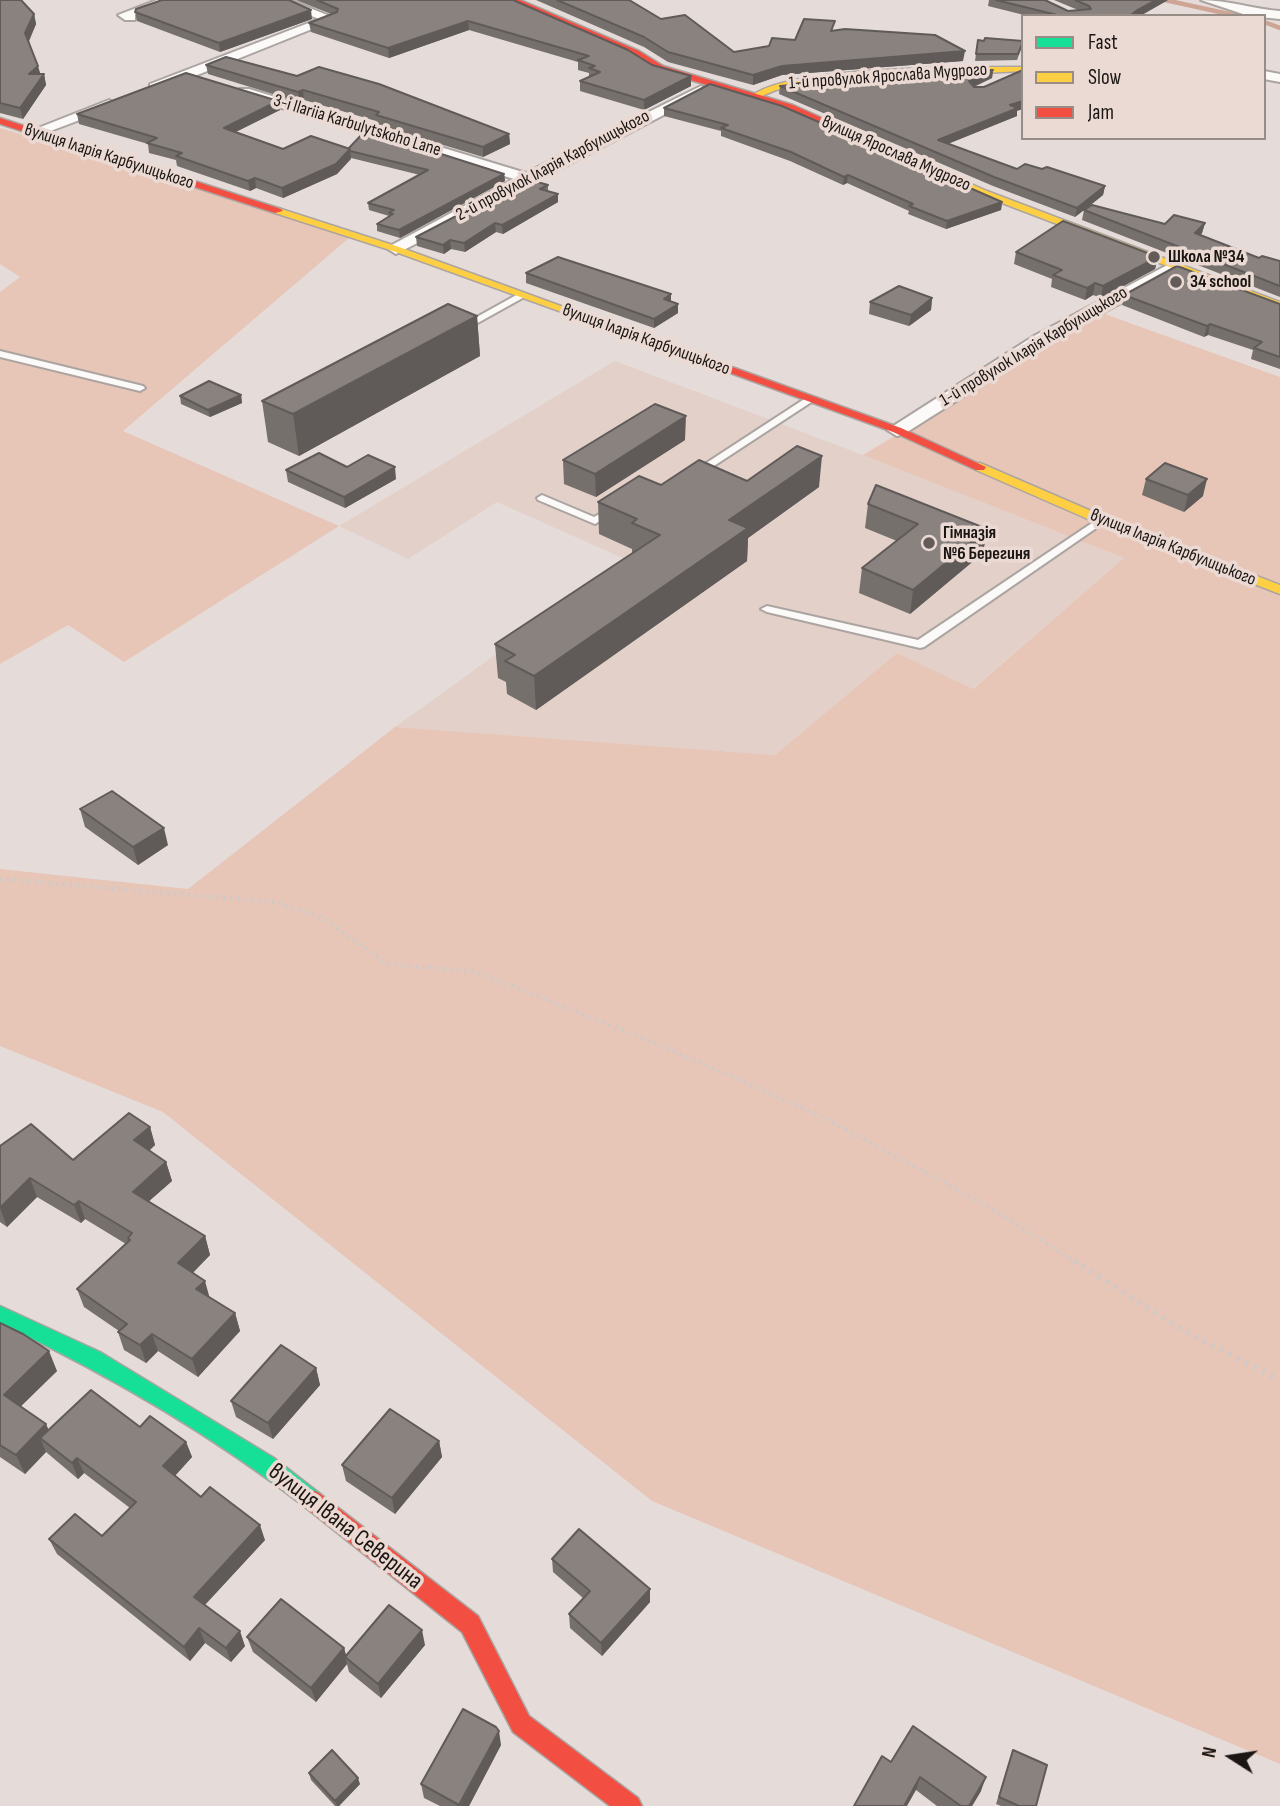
<!DOCTYPE html>
<meta charset="utf-8">
<style>
body{margin:0}
#map{position:relative;width:1280px;height:1806px;overflow:hidden;background:#e5dcd9;font-family:"Sofia Sans Condensed",sans-serif}
canvas{display:block}
.legend{position:absolute;left:1021px;top:14px;width:245px;height:126px;box-sizing:border-box;background:#ebdad3;border:2px solid #988c86;margin:0;padding:9px 12px;list-style:none;font-size:21px;color:#1b1613}
.legend li{display:flex;align-items:center;gap:14px;height:35px}
.legend b{width:35px;border:2px solid #988c86}
.north{position:absolute;left:1196px;top:1722px;width:70px;height:70px;-webkit-text-stroke:5px #ebdad3;paint-order:stroke;rotate:282deg;font-size:19px;font-weight:700;line-height:28px;text-align:center;color:#1b1613}
.north::after{content:'';display:block;margin:auto;width:24px;height:32px;background:#1b1613;clip-path:polygon(50% 0,100% 100%,50% 72%,0 100%)}
</style>
<div id="map">
<canvas width="1280" height="1806"></canvas>
<ul class="legend">
<li><b style="height:9px;background:#16e098"></b>Fast</li>
<li><b style="height:9px;background:#ffcf43"></b>Slow</li>
<li><b style="height:9px;background:#f24e42"></b>Jam</li>
</ul>
<div class="north">N</div>
</div>
<script>
const context = document.querySelector('canvas').getContext('2d');
context.lineJoin = 'round';
function paint(path, color) { context.fillStyle = color; context.fill(path, 'evenodd'); }
function stroke(path, color, width, dash) { context.strokeStyle = color; context.lineWidth = width; context.lineCap = dash ? 'butt' : 'round'; context.setLineDash(dash || []); context.stroke(path); }
function label(font, color, halo, rows, align = 'center') {
  context.font = font + ' "Sofia Sans Condensed",sans-serif'; context.lineWidth = 7; context.setLineDash([]); context.textBaseline = 'middle'; context.strokeStyle = halo; context.fillStyle = color; for (const [text, x, y, turn = 0] of rows) {
    context.save(); context.translate(x, y); context.rotate((+turn || 0) * Math.PI / 180); context.textAlign = isNaN(turn) ? turn : align; if (halo) context.strokeText(text, 0, 0); context.fillText(text, 0, 0); context.restore();
  }
}
paint(new Path2D(`
 M615 361 863 455 1124 558 972 689 897 653 775 755 395 727 627 560 497 502 408 559 339 526Z`), '#e2d0c9');
paint(new Path2D(`
 M0 128 356 232 123 431 339 526 124 662 68 625 0 664V292L20 277 0 264Z
 M1099 312 1280 377V1764L652 1501 163 1112 0 1046V869L188 889 395 727 775 755 897 653 973 689 1124 558 863 455Z`), '#e7c5b7');
stroke(new Path2D(`
 M1165 0 1238 16
 M1264 22 1280 28`), '#cea594', 4.5);
const lane = new Path2D(`
 M520 293 528 295 465 330 457 328Z
 M0 351 143 386 145 388 140 391 0 357Z
 M809 396 813 397V401L697 477 693 478 688 475Z
 M542 495 594 517 614 506 619 509 595 524 538 500 537 498Z
 M1101 517 1105 518V522L924 647 920 648 767 612 761 609 767 606 918 640Z`);
const street = new Path2D(`
 M157 0H176L135 15V20H125L118 15Z
 M272 0H290L337 19 160 90H150V84L319 19Z
 M1201 0C1228 0 1253 9 1280 11V19L1249 16Z
 M1264 71 1280 74V82L1264 79Z
 M701 86 708 90 706 93 396 254 388 249 390 246 514 179 239 95 237 92 239 89H249L526 173Z
 M109 100 116 104 114 107 40 135 35 136 28 132Z
 M1173 262 1179 263 1181 267 1179 271 1046 344 904 434 897 436 887 430 1034 336Z`);
const fast = new Path2D(`
 M0 1306 100 1352 274 1458 319 1493 323 1500 319 1507 312 1510 305 1507C211 1434 107 1374 0 1323Z`);
const slow = new Path2D(`
 M1023 67V71L840 80 776 90 757 98 753 95C791 66 969 67 1023 67Z
 M942 171 987 191 1280 302V309L981 195 939 176 937 174Z
 M278 208 399 247 676 348 667 350 393 251 275 213 273 211Z
 M980 463 1105 517 1280 585V594L1097 523 976 470V464Z`);
const jam = new Path2D(`
 M510 0H520L639 51 663 66 793 105 947 174 939 176 787 109 657 70 633 55Z
 M0 118 281 209 283 211 275 213 0 124Z
 M671 345 901 428 986 467 984 470H976L893 432 667 350 666 348Z
 M312 1490 319 1493 478 1616 529 1716 638 1798 642 1806H610L513 1732 462 1632 305 1507 301 1500 305 1493Z`);
stroke(lane, '#aba4a1', 4);
stroke(street, '#aba4a1', 4);
stroke(fast, '#aba4a1', 3);
stroke(slow, '#aba4a1', 3);
stroke(jam, '#aba4a1', 3);
stroke(new Path2D(`
 M0 879 275 902 321 917 388 964 476 972 660 1045 817 1114 989 1207 1077 1263`), '#cdcbca', 4.5, [2, 5]);
stroke(new Path2D(`
 M1074 1261 1184 1331 1280 1380`), '#cdcbca', 6, [2.5, 7]);
paint(lane, '#fbfaf9');
paint(street, '#fbfaf9');
paint(fast, '#16e098');
paint(slow, '#ffcf43');
paint(jam, '#f24e42');
paint(new Path2D(`
 M0 0 34 14 36 24 29 41 40 74H44L46 85 23 119 0 113Z
 M296 0H513L652 65 691 86 644 110 580 91V81L589 77V73L578 70V62L469 30 389 58 311 32 309 23 331 14Z
 M536 0H629L661 19 734 52 769 46 834 31 963 61 782 75 753 85 668 62 644 47Z
 M989 0H1045L1068 11 1078 10 1054 0H1168L1140 16H1028L988 6Z
 M135 12 312 19 220 52 137 21Z
 M978 40 1022 47 1017 60 975 61Z
 M206 65 509 134 510 144 483 157 377 125 376 121 304 100 299 102 208 74Z
 M993 70 992 78 974 87 1017 111V116L948 144 1017 169H1042L1105 186 1103 195 1087 208 1165 224 1205 223 1202 233 1201 235 1259 258 1280 261V297L1082 220 1084 210 1075 217 993 186 779 94 780 86Z
 M710 84 1002 202 1001 210 946 229 908 214 909 211 847 183 843 185 790 161 721 136V131L664 116V108Z
 M280 110 236 132 283 149 349 148 504 174 505 181 400 238 377 231V224L389 216 369 210 368 203 420 175 351 158 337 174 283 198 256 188 250 191 177 166 176 160 149 153 148 144 79 124 77 114Z
 M548 185V191L558 202 503 234 496 232 465 252 451 249 444 254 417 246 416 237Z
 M1016 252 1158 257 1155 269 1101 298 1093 295 1085 300 1051 287 1052 279 1014 264Z
 M526 273 671 294V302L678 304V313L654 328 526 283Z
 M1124 295 1280 304V369L1251 359 1253 350 1208 335 1204 337 1122 305Z
 M932 298 931 310 909 326 869 314 870 302Z
 M477 316 480 356 299 456 268 442 262 401Z
 M241 395 242 403 210 417 181 404 180 396Z
 M685 440 596 497 564 484 563 460Z
 M347 467 396 479 345 508 288 482 286 470Z
 M1146 479 1203 496 1184 512 1142 495Z
 M747 481 819 487 748 538 747 561 536 710 507 694 506 682 498 678 495 644 632 554V549L599 534 598 502 661 485Z
 M868 504 987 529 983 553 910 614 859 593 862 568 897 541 865 528Z
 M80 809 168 845 138 865 85 827Z
 M150 1127 155 1145 149 1151 166 1162 172 1181 149 1201 205 1236 210 1255 193 1273 210 1298 235 1313 240 1331 198 1377 158 1351 146 1363 124 1350 118 1332 119 1331 84 1307 77 1289 126 1244 85 1219 81 1223 37 1197 7 1227 0 1222V1146L73 1160Z
 M0 1323 57 1371 21 1406 49 1430 140 1427 186 1442 192 1457 175 1476 201 1497 265 1540 205 1605 245 1646 231 1662 205 1643 190 1661 57 1554 49 1539 102 1536 130 1508 84 1473 78 1479 46 1452 25 1474 0 1457Z
 M316 1368 320 1385 273 1439 236 1417 231 1401Z
 M439 1441 442 1457 395 1514 346 1481 342 1465Z
 M552 1559 650 1602 602 1656 570 1628 569 1614 583 1598 553 1572Z
 M247 1637 344 1648 346 1655 425 1645 381 1698 349 1672 347 1664 316 1702 253 1652Z
 M501 1745 469 1806H440L424 1798 421 1784Z
 M1013 1750 1036 1806H1001L996 1804Z
 M891 1762 981 1791 972 1806H937L916 1790Z
 M309 1773 360 1784 339 1806H335L311 1780Z`), '#76706d');
paint(new Path2D(`
 M1156 0H1168L1140 16H1130L1136 11Z
 M311 10 312 19 220 52 219 43Z
 M34 14 36 24 28 43 25 33Z
 M468 21 469 30 389 58 388 48Z
 M965 51 963 61 782 75 753 85V75L782 66Z
 M38 66 41 76 29 74Z
 M993 70 992 78 968 89 969 81Z
 M44 74 46 85 23 119 20 108Z
 M691 76V86L644 110V100Z
 M303 90 304 100 299 102 298 92Z
 M278 101 280 110 225 137 224 128Z
 M1023 101V109L1017 111V116L937 148 938 140 1010 105Z
 M509 134 510 144 483 157V147Z
 M350 149 351 159 337 174 283 198 282 188Z
 M504 174 505 181 400 238 399 230Z
 M848 175 847 183 843 185 844 177Z
 M255 178 256 188 250 191 248 181Z
 M1105 186 1103 195 1075 217 1077 208Z
 M558 194V202L503 234 502 225Z
 M1002 202 1001 210 946 229 947 221Z
 M495 223 496 232 465 252 464 243Z
 M1205 223 1202 233 1193 243 1195 233Z
 M450 240 451 249 444 254 443 245Z
 M1158 257 1155 269 1101 298 1103 286Z
 M1095 283 1093 295 1085 300 1087 288Z
 M671 294V304L664 299Z
 M932 298 931 310 909 326 911 315Z
 M678 304V313L654 328V319Z
 M477 316 480 356 299 456 293 414Z
 M1210 324 1208 335 1204 337 1207 326Z
 M241 395 242 403 210 417 208 410Z
 M686 416 685 440 596 497 595 474Z
 M822 456 819 487 748 538 747 561 536 710 534 676 729 520Z
 M395 467 396 479 345 508 344 497Z
 M1207 479 1203 496 1184 512 1188 495Z
 M987 529 983 553 910 614 913 590Z
 M164 828 168 845 138 865 133 847Z
 M150 1127 155 1145 139 1159 134 1140Z
 M166 1162 172 1181 139 1210 133 1192Z
 M30 1178 37 1197 7 1227 0 1208Z
 M79 1201 85 1219 81 1223 74 1205Z
 M205 1236 210 1255 184 1281 178 1263Z
 M205 1281 210 1299 196 1289Z
 M235 1313 240 1331 198 1377 192 1359Z
 M152 1334 158 1351 146 1363 140 1345Z
 M49 1351 57 1371 13 1414 4 1395Z
 M316 1368 320 1385 273 1439 268 1423Z
 M46 1424 55 1443 40 1438 46 1452 25 1474 16 1455Z
 M439 1441 442 1457 395 1514 392 1498Z
 M186 1442 192 1457 169 1482 163 1466Z
 M77 1458 84 1473 78 1479 72 1463Z
 M260 1525 265 1540 199 1611 194 1597Z
 M650 1589V1602L602 1656 601 1643Z
 M199 1628 205 1643 190 1661 184 1647Z
 M422 1630 425 1645 381 1698 378 1684Z
 M240 1631 245 1646 231 1662 226 1648Z
 M344 1648 347 1659 345 1657 347 1664 316 1702 311 1688Z
 M499 1731 501 1745 469 1806H460Z
 M920 1777 916 1790 907 1806H904Z
 M986 1777 981 1791 972 1806H969Z
 M358 1778 360 1784 339 1806H337L335 1801Z`), '#605b59');
const building = new Path2D(`
 M0 0H21L34 14 25 33 38 66 29 74H44L20 108 0 103Z
 M162 0H289L311 10 219 43 135 12 136 9Z
 M317 0H513L628 50 652 65 691 76 644 100 580 81 600 72 589 68 595 66 578 60 589 56 468 21 388 48 309 23 337 12 338 9Z
 M557 0H629L661 19 685 15 734 52 769 46 772 38 795 40 804 19 835 21 831 31 845 29 935 35 965 51 782 66 753 75 668 52 644 37Z
 M996 0H1045L1068 11 1091 9 1089 6 1075 0H1156L1136 11 1130 16H1061Z
 M985 38 1023 41 1018 54H976L978 40 984 41Z
 M226 57 297 76 319 67 379 84 509 134 483 147 376 115 379 112 303 90 298 92 206 65Z
 M993 70 969 81 974 87H984L1023 70V101L1010 105 1018 108 938 140 1017 169 1025 164 1042 169 1047 167 1105 186 1077 208 994 177 780 86 939 71Z
 M186 73 278 101 224 128 283 149 311 136 350 149 336 164 282 188 255 178 248 181 176 156 182 153 147 143 157 138 77 114Z
 M710 84 782 106 1002 202 947 221 909 206 913 204 848 175 844 177 791 152 721 128 728 125 664 108Z
 M366 130 504 174 399 230 377 224 393 214 389 213 394 210 368 203 428 170 350 151 349 148Z
 M527 179 548 185 540 189 558 194 502 225 495 223 464 243 450 240 443 245 416 237Z
 M1092 205 1165 224 1174 215 1205 223 1195 233 1259 258 1262 256 1280 261V286L1084 210Z
 M1063 221 1158 257 1103 286 1095 283 1087 288 1053 275 1062 270 1016 252Z
 M558 257 671 294 664 299 678 304 654 319 526 273Z
 M1177 266 1280 304V357L1254 348 1262 342 1210 324 1207 326 1124 295Z
 M899 286 932 298 911 315 870 302Z
 M448 304 477 316 293 414 262 401Z
 M209 381 241 395 208 410 180 396Z
 M655 404 686 416 595 474 563 460Z
 M797 446 822 456 729 520 748 528 534 676 505 661 515 655 495 644 660 535 632 523 637 519 598 502 639 476 661 485 699 460 747 481Z
 M319 453 347 467 368 455 395 467 344 497 286 470Z
 M1165 463 1207 479 1188 495 1146 479Z
 M876 485 987 529 913 590 862 568 918 524 868 504Z
 M112 791 164 828 133 847 80 809Z
 M129 1113 150 1127 134 1140 166 1162 133 1192 205 1236 178 1263 205 1281 196 1289 235 1313 192 1359 152 1334 140 1345 118 1332 127 1324 77 1289 130 1240 128 1238 132 1233 79 1201 74 1205 30 1178 0 1208V1146L31 1124 73 1160Z
 M0 1323 23 1334 49 1351 4 1395 46 1424 16 1455 0 1445Z
 M281 1345 316 1368 268 1423 231 1401Z
 M91 1390 140 1427 150 1416 186 1442 163 1466 201 1497 210 1487 260 1525 194 1597 240 1631 226 1648 199 1628 184 1647 49 1539 75 1514 102 1536 136 1502 77 1458 72 1463 40 1438Z
 M390 1409 439 1441 392 1498 342 1465Z
 M579 1529 650 1589 601 1643 569 1614 590 1591 552 1559Z
 M281 1599 344 1648 311 1688 247 1637Z
 M389 1605 422 1630 378 1684 345 1657Z
 M463 1709 496 1727 499 1731 459 1805 421 1784Z
 M913 1726 986 1777 969 1806H961L920 1777 904 1806H854L882 1756 891 1762Z
 M332 1750 358 1778 335 1801 309 1773Z
 M1013 1750 1047 1765 1036 1806H1019L999 1797Z`);
paint(building, '#89827f');
stroke(building, '#605b59', 2);
for (const [x, y, r, color] of [
 [1154,257,7,"#625b58"],
 [1176,282,7,"#625b58"],
 [929,543,7,"#625b58"]
]) { const dot = new Path2D(); dot.arc(x, y, r, 0, 2 * Math.PI); context.fillStyle = color; context.fill(dot); stroke(dot, '#ebdad3', 2.5); }
label('18px', '#1b1613', '#ebdad3', [
 ["1-й провулок Ярослава Мудрого",888,77,-4],
 ["3-i Ilariia Karbulytskoho Lane",357,126,17],
 ["вулиця Ярослава Мудрого",896,154,24],
 ["вулиця Іларія Карбулицького",109,157,18],
 ["2-й провулок Іларія Карбулицького",553,166,-28],
 ["вулиця Іларія Карбулицького",646,340,20],
 ["1-й провулок Іларія Карбулицького",1034,347,-31],
 ["вулиця Іларія Карбулицького",1173,548,22]
]);
label('bold 18px', '#1b1613', '#ebdad3', [
 ["Школа №34",1168,257],
 ["34 school",1190,282],
 ["Гімназія",943,533],
 ["№6 Берегиня",943,554]
], 'left');
label('24px', '#1b1613', '#ebdad3', [
 ["вулиця Івана Северина",345,1527,38]
]);
</script>
